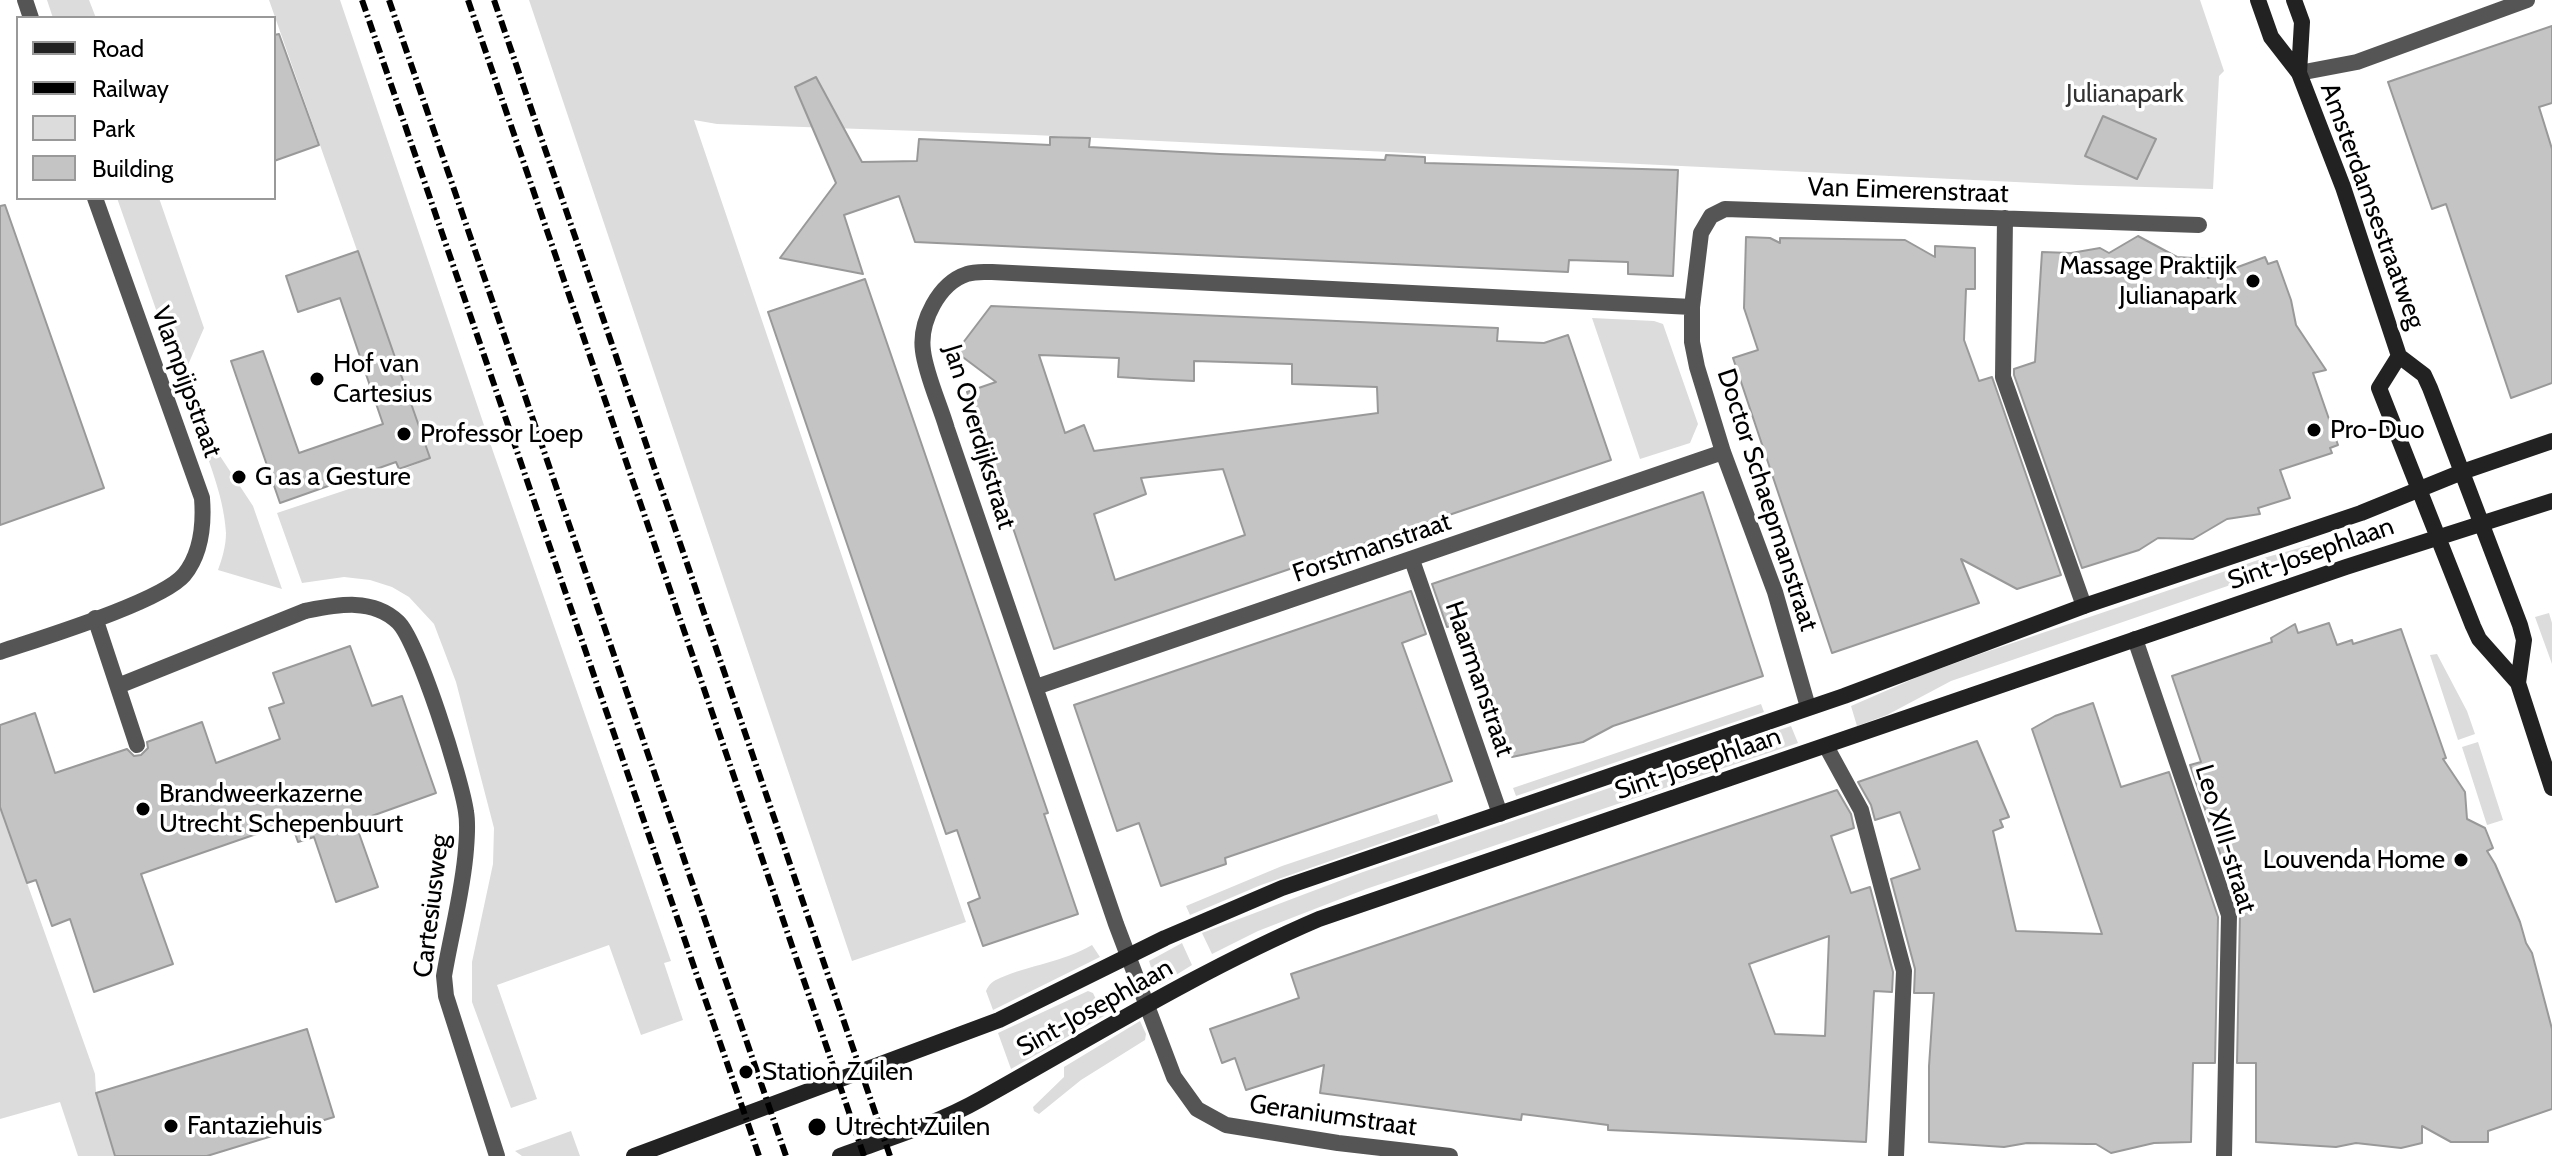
<!DOCTYPE html>
<style>
body{margin:0}
#map{position:relative;width:2552px;height:1156px;overflow:hidden;background:#fff;font-family:Cabin,sans-serif}
canvas{display:block}
.legend{position:absolute;left:16px;top:16px;width:260px;height:184px;box-sizing:border-box;background:#fff;border:2px solid #999;margin:0;padding:10px 14px;list-style:none;font-size:24px;color:#000}
.legend li{display:flex;align-items:center;gap:16px;height:40px}
.legend b{width:40px;border:2px solid #999}
</style>
<div id="map">
<canvas width="2552" height="1156"></canvas>
<ul class="legend">
<li><b style="height:10px;background:#222"></b>Road</li>
<li><b style="height:10px;background:#000"></b>Railway</li>
<li><b style="height:22px;background:#dcdcdc"></b>Park</li>
<li><b style="height:22px;background:#c4c4c4"></b>Building</li>
</ul>
</div>
<script>
const context = document.querySelector('canvas').getContext('2d');
context.lineJoin = 'round';
function paint(path, color) { context.fillStyle = color; context.fill(path, 'evenodd'); }
function stroke(path, color, width, dash) { context.strokeStyle = color; context.lineWidth = width; context.lineCap = dash ? 'butt' : 'round'; context.setLineDash(dash || []); context.stroke(path); }
function label(font, color, halo, rows, align = 'center') {
  context.font = font + ' Cabin,sans-serif'; context.lineWidth = 7; context.setLineDash([]); context.textBaseline = 'middle'; context.strokeStyle = halo; context.fillStyle = color; for (const [text, x, y, turn = 0] of rows) {
    context.save(); context.translate(x, y); context.rotate((+turn || 0) * Math.PI / 180); context.textAlign = isNaN(turn) ? turn : align; if (halo) context.strokeText(text, 0, 0); context.fillText(text, 0, 0); context.restore();
  }
}
paint(new Path2D(`
 M47 0H89L96 18H53Z
 M269 0H340L488 437 671 961 664 963 683 1020 641 1035 609 945 497 985 537 1099 511 1108 472 1002V962L493 864 494 828 456 682 434 624 409 597 392 587 370 580 344 577 302 583 277 513 388 476 430 458Z
 M529 0H2200L2224 71 2219 76 2213 189 2078 185 1034 135 717 124 694 120 966 922 852 961Z
 M117 198H159L204 328 181 381Z
 M1592 318 1654 321 1663 324 1698 424 1690 443 1640 459Z
 M191 412 253 506 282 589 218 570C222 559 226 546 226 533 224 493 204 450 191 412Z
 M2339 537 2344 546 1951 681 1887 715 1857 726 1851 706 1920 676 1983 653 2267 557Z
 M2549 613 2552 623V664L2535 617Z
 M2437 654 2467 711 2475 734 2458 740 2430 655Z
 M1761 704 1764 712 1516 796 1513 788Z
 M1791 726 1798 743 1366 889 1258 931 1212 954 1202 933 1363 872Z
 M2478 742 2503 820 2487 825 2462 747Z
 M0 807 95 1074 96 1093 115 1156H78L60 1102 0 1119Z
 M1437 814 1440 823 1261 885 1190 915 1186 906 1282 866Z
 M1182 943 1192 965 1160 985 1156 983 1149 961Z
 M1092 945 1100 957 993 1010 986 991C989 984 993 981 1000 978 1030 965 1063 962 1092 945Z
 M1088 991 1093 993 1104 1016 1011 1069 998 1033Z
 M1140 1021 1146 1034 1145 1040 1081 1080 1039 1114 1034 1111 1033 1107 1064 1077V1067Z
 M571 1131 580 1156H522L515 1151Z`), '#dcdcdc');
const building = new Path2D(`
 M2552 26V103L2539 107 2552 149V383L2511 398 2446 204 2432 209 2388 82Z
 M279 34 319 145 274 161V35Z
 M816 77 862 162 917 161 919 139 1050 145V137L1090 138 1089 147 1220 154 1385 160 1386 155 1425 157V163L1678 170 1673 276 1628 274V262L1569 260 1568 272 915 242 899 196 844 215 863 274 780 258 836 183 795 87Z
 M2103 116 2156 139 2137 179 2085 156Z
 M5 205 104 488 0 525V206Z
 M2138 236 2177 257 2208 259V278L2265 257 2268 264 2277 261 2291 300 2296 325 2326 370 2313 373 2338 445 2330 448 2332 453 2280 470 2290 498 2258 508 2260 514 2227 519 2193 539 2158 538 2139 550 2082 568 2014 375V369L2035 362 2042 252 2071 253 2100 248 2109 253Z
 M1746 237 1770 238 1780 243V238L1905 240 1935 257V246L1975 248V289H1966L1964 340 1979 381 1992 377 2061 575 2017 589 1961 559 1979 603 1832 653 1733 358 1758 350 1744 308Z
 M358 251 430 458 399 469 396 462 280 503 231 361 263 351 299 453 383 424 340 298 298 312 286 276Z
 M865 279 1037 781 1048 813 1044 814 1078 914 983 946 968 903 980 898 957 830 946 834 768 312Z
 M991 306 1498 328 1497 341 1544 343 1568 335 1611 460 1054 649 967 392 996 382 956 352ZM1039 355 1119 358 1118 377 1150 379 1194 381V361L1292 364V384L1377 387 1378 413 1094 451 1084 425 1065 433ZM1223 469 1245 535 1115 580 1094 514 1146 494 1141 478Z
 M1703 492 1763 676 1613 726 1583 742 1512 757 1482 668 1478 669 1460 623 1447 627 1432 584Z
 M1411 591 1426 634 1402 643 1452 781 1225 858 1226 864 1161 886 1139 823 1117 831 1074 705Z
 M2329 623 2337 645 2352 640 2353 644 2401 629 2446 758 2443 759 2465 792 2467 819 2485 828 2493 848 2487 851 2495 864 2520 922 2526 943 2532 953 2552 1029V1109L2488 1131V1142H2451L2422 1126V1143L2401 1148 2356 1143 2336 1147 2256 1142V1063H2237L2240 912 2190 765 2201 762 2172 676 2272 642 2271 638 2295 624 2298 633Z
 M350 646 372 706 402 696 436 793 355 822 378 887 336 902 314 837 298 842 291 822 141 874 173 964 94 992 70 919 52 926 36 880 27 883 0 807V725L35 713 55 773 127 749 134 756 141 755 148 748 147 742 202 722 216 763 280 739 269 708 284 703 273 673Z
 M2093 703 2121 787 2169 772 2218 917 2215 1063H2193L2191 1142 2154 1143 2111 1153 2096 1144H2087L2027 1143 2004 1147 1929 1142V1066L1934 993H1914L1915 969 1891 879 1920 869 1900 812 1875 820 1871 805 1858 782 1977 741 2009 817 2000 820 2003 827 1993 831 2016 931 2102 934 2032 729 2055 716Z
 M1837 790 1851 814 1854 828 1831 836 1851 893 1870 887 1893 972 1892 992 1874 991 1866 1142 1608 1130V1125L1522 1114 1521 1120 1320 1093 1324 1065 1246 1090 1235 1058 1222 1063 1210 1029 1299 998 1291 974ZM1829 936 1825 1036 1775 1034 1749 964Z
 M307 1029 334 1117 207 1156H115L96 1093Z`);
paint(building, '#c4c4c4');
stroke(building, '#999', 2);
stroke(new Path2D(`
 M95 618 137 745
 M118 686 305 611`), '#555', 16);
stroke(new Path2D(`
 M25 0 31 18
 M2299 73 2357 62 2527 0
 M2005 218 2003 377 2084 606
 M1412 560 1500 814
 M305 611C336 605 372 597 398 622 418 641 462 781 466 812 468 823 467 837 466 849 463 891 451 934 444 976L446 996 497 1156
 M2135 639 2229 915 2224 1156
 M0 652C38 639 161 602 184 575 201 554 204 524 202 498L95 198
 M1036 687 1723 452
 M1808 707 1775 592 1723 452 1697 367 1692 342V307L1701 233 1711 216 1725 209 2199 225
 M1826 746 1861 810 1904 971 1896 1156
 M1450 1156 1338 1143 1226 1125 1197 1109 1174 1077 1116 924 947 429C940 405 926 375 923 351 919 322 939 283 967 274 975 271 985 272 992 272L1692 307`), '#555', 16);
stroke(new Path2D(`
 M2258 0 2271 37 2299 73 2343 187 2399 356 2424 375 2430 388 2520 625 2524 640 2518 683
 M2294 0 2302 22 2299 73
 M2399 356 2379 388 2473 626 2479 639 2518 683 2552 788
 M634 1156 999 1020 1165 938 1282 888 1844 696 2084 606 2361 513 2462 472 2552 441
 M840 1156C887 1139 937 1124 981 1099 1092 1037 1202 969 1319 919L2346 567 2552 501`), '#222', 16);
stroke(new Path2D(`
 M362 0 759 1156
 M389 0 786 1156
 M468 0 864 1156
 M494 0 890 1156`), '#000', 6, [12, 4, 2, 4]);
for (const [x, y, r, color] of [
 [2253,281,8,"#000"],
 [317,379,8,"#000"],
 [2314,430,8,"#000"],
 [404,434,8,"#000"],
 [239,477,8,"#000"],
 [143,809,8,"#000"],
 [2461,860,8,"#000"],
 [746,1072,8,"#000"],
 [171,1126,8,"#000"],
 [817,1127,10,"#000"]
]) { const dot = new Path2D(); dot.arc(x, y, r, 0, 2 * Math.PI); context.fillStyle = color; context.fill(dot); stroke(dot, '#fff', 3); }
label('26px', '#333', '#fff', [
 ["Julianapark",2125,94]
]);
label('26px', '#000', '#fff', [
 ["Van Eimerenstraat",1908,191,2],
 ["Amsterdamsestraatweg",2372,206,70],
 ["Vlampijpstraat",186,382,70],
 ["Jan Overdijkstraat",979,437,73],
 ["Doctor Schaepmanstraat",1767,500,72],
 ["Forstmanstraat",1372,548,-19],
 ["Sint-Josephlaan",2311,554,-19],
 ["Haarmanstraat",1479,679,71],
 ["Sint-Josephlaan",1698,764,-19],
 ["Leo XIII-straat",2225,839,73],
 ["Cartesiusweg",432,906,-83],
 ["Sint-Josephlaan",1095,1008,-29],
 ["Geraniumstraat",1333,1116,8]
]);
label('26px', '#000', '#fff', [
 ["Massage Praktijk",2237,266,"right"],
 ["Julianapark",2237,296,"right"],
 ["Hof van",333,364],
 ["Cartesius",333,394],
 ["Pro-Duo",2330,430],
 ["Professor Loep",420,434],
 ["G as a Gesture",255,477],
 ["Brandweerkazerne",159,794],
 ["Utrecht Schepenbuurt",159,824],
 ["Louvenda Home",2445,860,"right"],
 ["Station Zuilen",762,1072],
 ["Fantaziehuis",187,1126],
 ["Utrecht Zuilen",835,1127]
], 'left');
</script>
